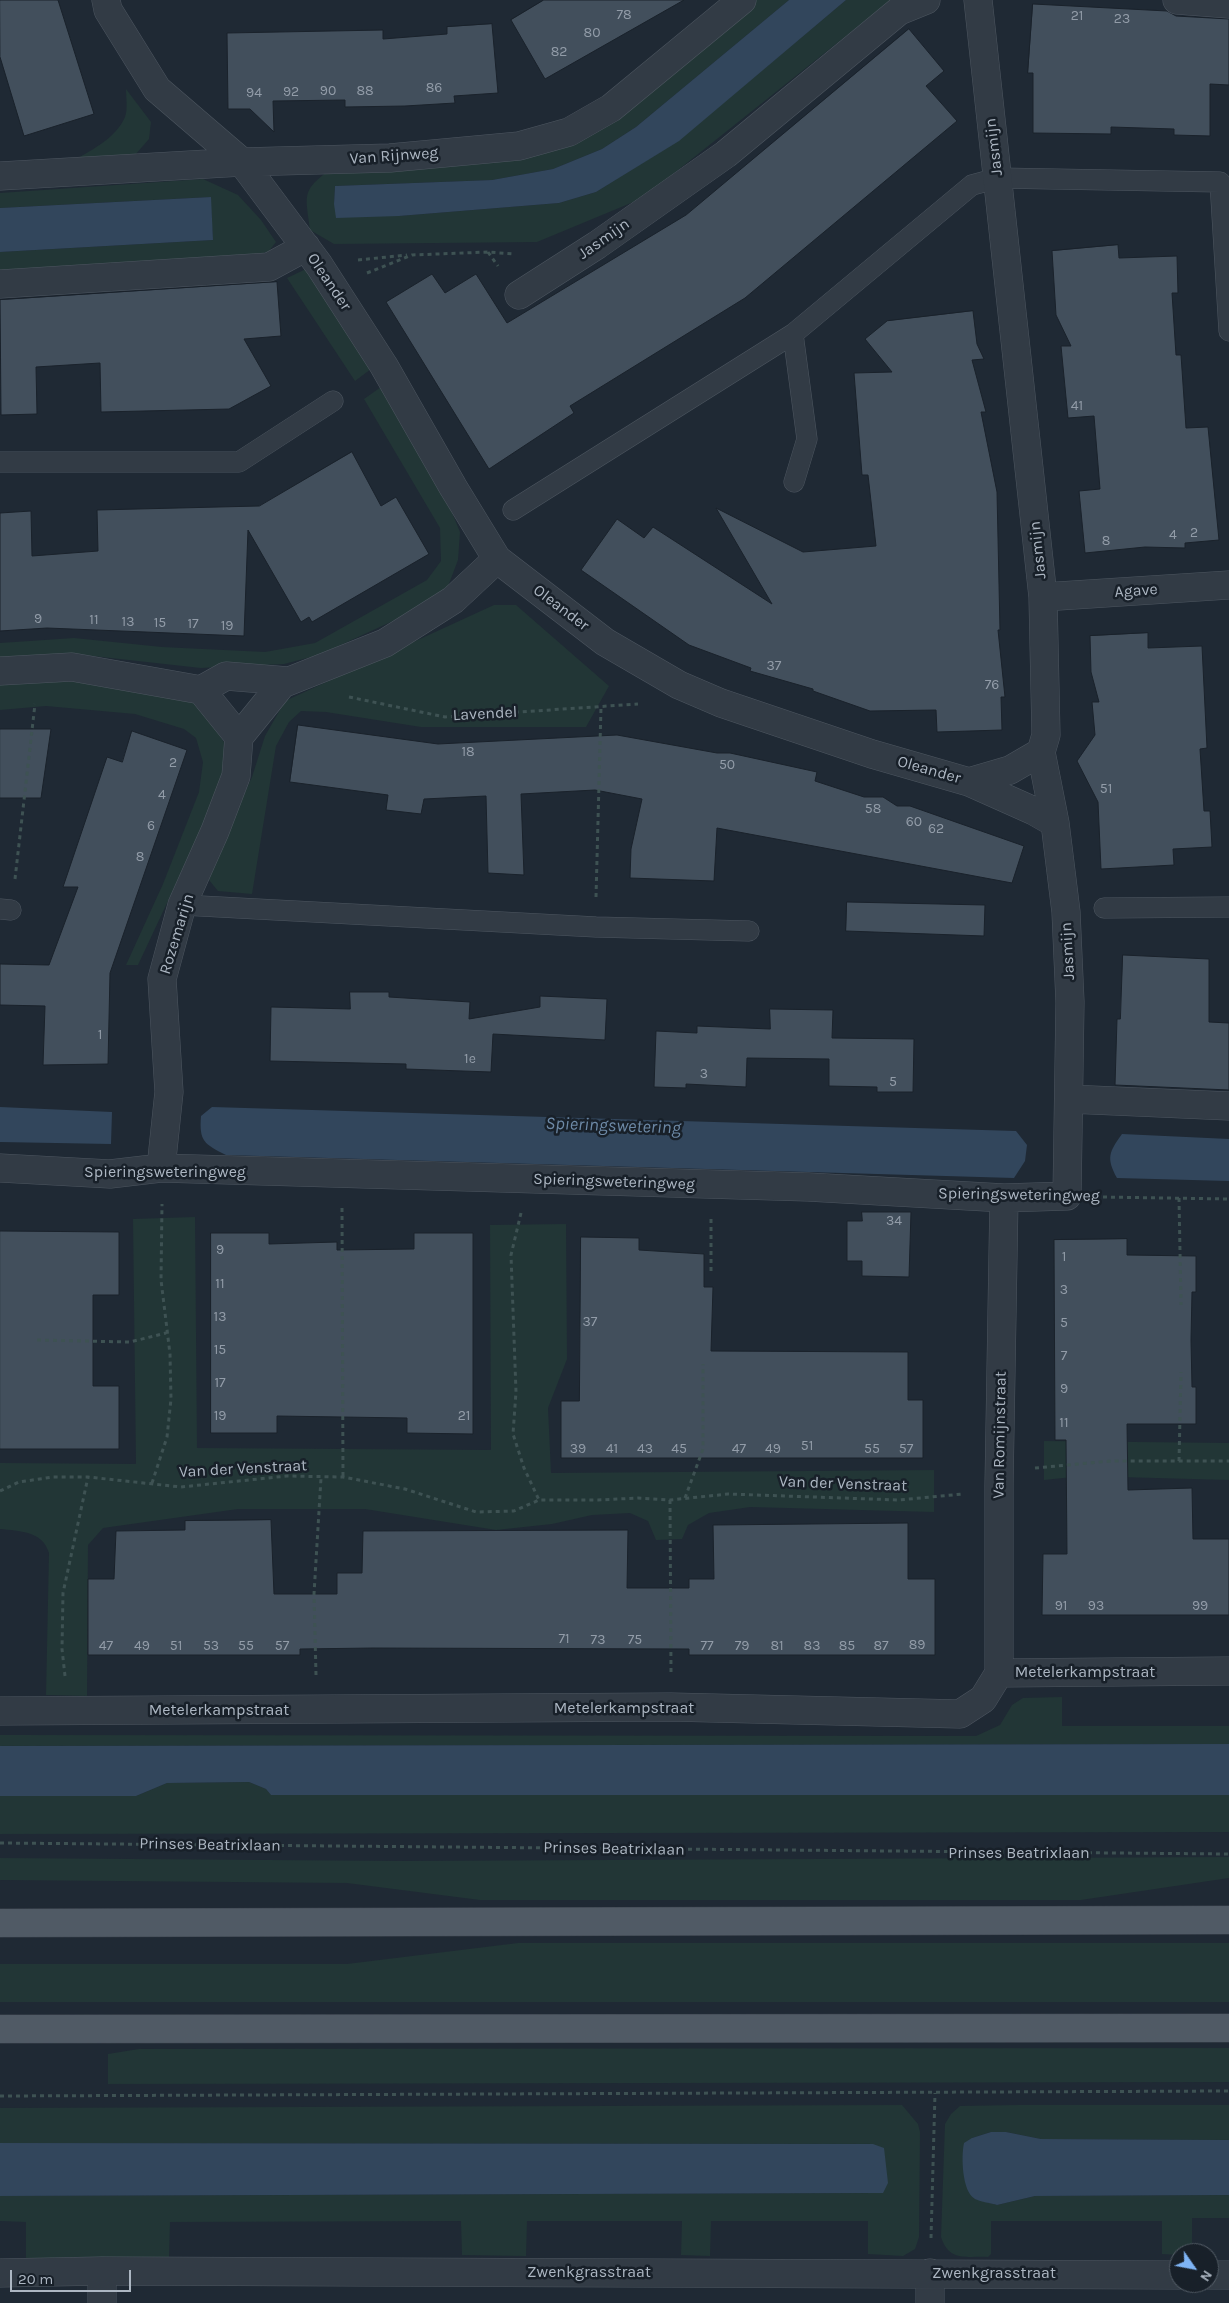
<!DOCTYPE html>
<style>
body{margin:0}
#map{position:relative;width:1229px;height:2303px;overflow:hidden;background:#1f2934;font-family:Karla,sans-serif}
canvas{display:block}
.north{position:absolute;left:1169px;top:2243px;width:50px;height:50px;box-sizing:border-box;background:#182029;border:1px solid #535c66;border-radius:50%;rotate:123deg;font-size:14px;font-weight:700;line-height:20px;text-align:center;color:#acb6c2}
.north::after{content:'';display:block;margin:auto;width:18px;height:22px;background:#7eb4f5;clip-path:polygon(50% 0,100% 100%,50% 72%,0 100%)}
.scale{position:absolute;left:10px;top:2270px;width:121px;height:22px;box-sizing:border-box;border:2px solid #acb6c2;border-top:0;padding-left:6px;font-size:15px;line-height:18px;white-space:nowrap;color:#acb6c2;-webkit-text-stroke:4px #182029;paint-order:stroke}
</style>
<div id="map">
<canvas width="1229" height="2303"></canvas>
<div class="north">N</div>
<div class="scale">20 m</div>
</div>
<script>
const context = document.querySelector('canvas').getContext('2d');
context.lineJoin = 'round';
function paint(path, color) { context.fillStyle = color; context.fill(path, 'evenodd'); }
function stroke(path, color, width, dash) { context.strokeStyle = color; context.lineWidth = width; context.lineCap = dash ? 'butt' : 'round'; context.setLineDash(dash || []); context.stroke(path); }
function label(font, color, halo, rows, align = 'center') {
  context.font = font + ' Karla,sans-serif'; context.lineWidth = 5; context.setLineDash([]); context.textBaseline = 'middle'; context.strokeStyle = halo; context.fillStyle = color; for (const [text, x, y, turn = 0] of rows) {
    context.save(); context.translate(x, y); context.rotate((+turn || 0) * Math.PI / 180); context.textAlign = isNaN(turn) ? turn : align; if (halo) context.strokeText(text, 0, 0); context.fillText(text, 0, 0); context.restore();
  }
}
paint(new Path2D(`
 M756 0H789L636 127 602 149 553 169 492 180 335 186 334 204 399 216 559 203 596 192 679 140 846 0H900L866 20 643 198 537 242 334 244 310 230C306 196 300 191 331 169L617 115Z
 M126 89 151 122 149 139 135 155 75 160C93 149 116 138 125 117 128 109 126 97 126 89Z
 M203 179 238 195 261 220 276 242 269 251 251 257 0 275V252L213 240 210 197 0 208V193Z
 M306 269 371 369 355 381 287 278Z
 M381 387 448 503 460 532 458 560 447 589 408 614 319 655 284 664 201 668 75 654 0 659V643L74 638 162 647 265 652 315 643 427 580 441 561 440 528 364 399Z
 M494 605H516L609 686 586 727H421L326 712 301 711 289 722 276 746 252 894 218 891 209 880 211 865 252 777 265 736 285 701Z
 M29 681 109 682 190 699 211 721 225 744V765L212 807 138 965H126L163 884 199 792 203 762 196 738 184 729 135 714 46 706 0 710V683Z
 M195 1217 197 1448 491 1450 490 1225 566 1224 567 1359 548 1408 551 1473 934 1470V1512L750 1507 709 1513 688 1525 682 1539 656 1540 648 1521 630 1513 592 1515 552 1524 496 1530 365 1509H238L103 1528 88 1545 87 1696 46 1695 49 1553C43 1531 19 1531 0 1529V1463L136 1464 133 1219Z
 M1044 1441 1229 1443V1480L1082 1476 1044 1480Z
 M1062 1697V1726H1229V1744L0 1746V1735L976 1736 1000 1725 1012 1705 1023 1698Z
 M249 1782 266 1789 271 1795H1229V1832L0 1834V1796H136L167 1783Z
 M1229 1857V1878L1081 1900H480L347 1883 0 1880V1858L401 1861Z
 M518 1943H1229V2002H0V1964H347Z
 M1229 2048V2082L108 2084V2054L139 2049Z
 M902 2105 918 2124 920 2132 919 2237 915 2249 903 2256 868 2254V2221H711L710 2256 681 2255 682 2221H527L526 2256 462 2255 461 2221 170 2222 169 2257 26 2259V2222L0 2221V2196L869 2193 873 2144 0 2143V2108Z
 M1018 2105H1229V2140L1041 2139 1006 2132H991L972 2138 973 2198 997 2205 1035 2196 1229 2195V2218H1192V2253H1179V2255L1162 2254V2221H991V2254L988 2257C966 2256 949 2262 941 2237L945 2124 951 2114 960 2106Z`), '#223636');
paint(new Path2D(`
 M789 0H846L679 141 596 192 559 203 399 216 336 218 334 204 335 186 492 180 553 169 602 149 636 127Z
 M211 197 213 240 0 252V208Z
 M0 1107 112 1112 111 1144 0 1142Z
 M212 1107 1016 1131 1027 1145 1025 1161 1014 1178 226 1155C204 1144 199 1141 201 1116Z
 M1122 1134 1229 1139V1181L1117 1178C1106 1158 1109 1152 1122 1134Z
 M1229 1744V1795H271L266 1789 249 1782 167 1783 136 1796H0V1746Z
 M991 2132H1006L1041 2139 1229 2140V2195L1035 2196 997 2205C991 2203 981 2202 975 2199 962 2192 961 2156 964 2143L972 2138Z
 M0 2143 873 2144 884 2148 888 2183 883 2193H869L0 2196Z`), '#32465c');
const building = new Path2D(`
 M0 0H58L94 114 24 136 0 57Z
 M544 0H684L545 79 511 20Z
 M1033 4 1167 11 1176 16 1229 19V85L1210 84V136L1174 135V129L1111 127V134L1033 133V73H1028Z
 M492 24 498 93 454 96 455 103 405 106 345 107V100L273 101 274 132 250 109H228L227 33 383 30V39L447 34V27Z
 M909 29 944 71 926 86 957 121 745 298 570 406 574 413 489 469 386 302 432 274 445 293 476 274 507 323 686 215Z
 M1118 245 1119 258 1177 256 1178 293H1172L1176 355H1181L1186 428 1208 427 1219 540 1185 543V548L1145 547 1085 553 1079 491 1100 489 1094 416 1068 418 1061 346H1071L1056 315 1052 251Z
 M277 282 281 336 244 339 271 386 229 409 101 412 100 363 36 367 37 414 1 415 0 300Z
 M973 311 977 344 984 359 972 360 986 412H981L997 492 1000 630H998L1005 697H1001L1002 730 937 732 936 710 870 711 813 691V689L750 671 751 668 689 645 581 570 617 519 644 538 653 527 772 604 716 508 803 552 876 546 868 475H862L854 373 892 372 865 339 887 321Z
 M352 452 381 506 396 497 429 554 312 622 309 617 301 622 248 530 244 636 47 628 0 631V513L31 511 32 556 98 551 97 510 259 506Z
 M1148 633V648L1202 646 1207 748 1200 749 1204 811H1210L1212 847 1173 849 1174 865 1101 869 1098 802 1077 761 1095 735 1092 702H1099L1091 672 1090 636Z
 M298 725 438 744 617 735 717 753H730L817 772 815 781 864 797H883L897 806H910L1024 846 1012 883 717 828 714 881 630 878 631 849 642 799 595 790 521 794 524 875 488 873 486 796 424 799 421 814 386 810 388 795 290 782Z
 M0 729H51L41 798H0Z
 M132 731 187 750 110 973 108 1064 43 1065 45 1006 0 1005V964L49 965 78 887H63L107 757 122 762Z
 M847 902 985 905 984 936 846 931Z
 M1123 955 1209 959V1022L1229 1023V1090L1115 1085 1117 1019H1120Z
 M350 992H389V997L470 1002 469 1019 540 1007V996L607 999 605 1040 493 1034 491 1072 406 1069V1064L270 1061 271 1007 350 1009Z
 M770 1009 833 1010 832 1038 914 1039 913 1092H877V1087L829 1086V1059L747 1058 746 1087 686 1084V1088L654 1087 656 1031 697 1033V1026L770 1029Z
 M862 1212H911L909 1277 862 1276V1261H847V1221H862Z
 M0 1231 119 1232V1295H93V1386H119V1449H0Z
 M211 1233H269V1244L337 1242V1250L414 1249V1233H473V1434L407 1433V1418L277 1416V1433H211Z
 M581 1237 639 1238V1250L704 1254V1287H713L711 1351 908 1352V1400H923V1458H561V1401H579Z
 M1127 1239V1255L1196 1256V1292H1192L1191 1340 1192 1387H1196V1424H1127L1128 1490 1192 1488 1193 1539H1229V1615H1042L1043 1554H1067L1066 1440H1055L1054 1240Z
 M271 1520 274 1594H337V1573H362L363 1531 628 1530 627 1588H689V1579H714L713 1525 908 1523V1579H935V1655H689V1649L373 1648 300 1649V1655H88V1579H114L116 1531 185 1530V1521Z`);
paint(building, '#424f5c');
stroke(building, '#1a222b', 1);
const lane = new Path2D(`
 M793 334 807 439 794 482
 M0 462H239L333 401
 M513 510 793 334 972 185 998 178 1220 182 1229 331
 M182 905 596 927 749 931
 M1104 908 1229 907
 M0 909 11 910`);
const street = new Path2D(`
 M106 0 108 10 157 89 242 162 319 265 384 366 453 487 497 559 605 642 679 685 721 703 872 754 969 782 1010 770 1041 752
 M1177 0 1229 4
 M0 176 242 162 390 158 519 146 569 132 611 108 742 0
 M0 284 269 267 306 247
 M519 295 597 245 726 154 899 11 926 0
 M1043 597 1229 585
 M0 671 72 667 201 690 239 737
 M201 690 226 676 288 681
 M239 737 282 684 385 643 453 600 497 559
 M969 782 1034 811 1055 823
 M1069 1099 1229 1106
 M0 1168 110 1174 161 1168 808 1187 1004 1198 1067 1196 1070 1002 1066 912 1055 823 1041 752 1046 735 1043 597 978 0
 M161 1168 169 1092 162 979 182 905 215 831 236 776 239 737
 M999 1673V1485L1004 1198
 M0 1711 671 1707 960 1714 983 1699 999 1673 1229 1671
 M102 2271V2303
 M0 2273 102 2271 1179 2275
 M1209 2275H1229
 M930 2303V2273`);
const primary = new Path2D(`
 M0 1923 1229 1920
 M0 2029 1229 2028`);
stroke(lane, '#4d5660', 21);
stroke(street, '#4d5660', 29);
stroke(primary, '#3c444e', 29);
stroke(new Path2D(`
 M488 252 498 266
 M358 260 407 255
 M367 273 412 255 488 252 514 254
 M349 697 445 717 638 704
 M15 879 35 704
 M596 897 601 707
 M1103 1197 1229 1199
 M1179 1198 1181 1305
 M342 1208 343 1477
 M521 1213 511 1255 516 1392 513 1434 524 1468 539 1500
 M711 1219V1274
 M37 1340 130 1342 166 1333
 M1179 1461 1181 1372
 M1035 1468 1111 1461H1229
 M152 1483 167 1437 171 1399 170 1354 161 1280 162 1204
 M0 1491 19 1482 53 1477H88L181 1487 287 1476 343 1477 405 1489 476 1512 514 1511 539 1500H598L638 1498 670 1500 728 1494 899 1500 963 1494
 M685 1498 703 1449V1364
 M670 1500 671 1672
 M316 1675 314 1594 321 1478
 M65 1676 62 1649 63 1593 88 1477
 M0 1843 1229 1854
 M0 2096 1229 2091
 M931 2238 935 2093`), '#3e5253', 3, [4, 4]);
stroke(lane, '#323b45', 20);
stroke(street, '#323b45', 28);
stroke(primary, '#505a65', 28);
label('14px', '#929ca8', null, [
 ["78",624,15],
 ["21",1077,16],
 ["23",1122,19],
 ["80",592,33],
 ["82",559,52],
 ["86",434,88],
 ["90",328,91],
 ["88",365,91],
 ["92",291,92],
 ["94",254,93],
 ["41",1077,406],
 ["2",1194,533],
 ["4",1173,535],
 ["8",1106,541],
 ["9",38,619],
 ["11",94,620],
 ["13",128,622],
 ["15",160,623],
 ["17",193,624],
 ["19",227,626],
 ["37",774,666],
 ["76",992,685],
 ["18",468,752],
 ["2",173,763],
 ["50",727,765],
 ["51",1106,789],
 ["4",162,795],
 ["58",873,809],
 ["60",914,822],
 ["6",151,826],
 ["62",936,829],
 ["8",140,857],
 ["1",100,1035],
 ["1e",470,1059],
 ["3",704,1074],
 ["5",893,1082],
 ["34",894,1221],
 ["9",220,1250],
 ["1",1064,1257],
 ["11",220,1284],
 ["3",1064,1290],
 ["13",220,1317],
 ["37",590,1322],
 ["5",1064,1323],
 ["15",220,1350],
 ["7",1064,1356],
 ["17",220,1383],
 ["9",1064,1389],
 ["19",220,1416],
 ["21",464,1416],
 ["11",1064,1423],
 ["51",807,1446],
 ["39",578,1449],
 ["41",612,1449],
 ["43",645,1449],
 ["45",679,1449],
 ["47",739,1449],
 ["49",773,1449],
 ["55",872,1449],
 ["57",906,1449],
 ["91",1061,1606],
 ["93",1096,1606],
 ["99",1200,1606],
 ["71",564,1639],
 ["73",598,1640],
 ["75",635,1640],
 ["89",917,1645],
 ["47",106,1646],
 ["49",142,1646],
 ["51",176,1646],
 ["53",211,1646],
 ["55",246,1646],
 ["57",282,1646],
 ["77",707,1646],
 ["79",742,1646],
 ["81",777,1646],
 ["83",812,1646],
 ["85",847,1646],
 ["87",881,1646]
]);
label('16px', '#acb6c2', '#182029', [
 ["Jasmijn",994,147,-97],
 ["Van Rijnweg",394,156,-4],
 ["Jasmijn",604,239,-35],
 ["Oleander",329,282,56],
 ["Jasmijn",1038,550,-96],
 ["Agave",1136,591,-4],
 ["Oleander",561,608,37],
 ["Lavendel",485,714,-3],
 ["Oleander",929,770,16],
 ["Rozemarijn",177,934,-73],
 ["Jasmijn",1068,951,-93],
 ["Spieringsweteringweg",165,1172],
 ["Spieringsweteringweg",614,1182,2],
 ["Spieringsweteringweg",1019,1195,1],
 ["Van Romijnstraat",1000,1435,-89],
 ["Van der Venstraat",243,1469,-3],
 ["Van der Venstraat",843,1484,2],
 ["Metelerkampstraat",1085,1672],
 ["Metelerkampstraat",624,1708],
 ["Metelerkampstraat",219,1710],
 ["Prinses Beatrixlaan",210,1845,1],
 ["Prinses Beatrixlaan",614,1849,1],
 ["Prinses Beatrixlaan",1019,1853],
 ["Zwenkgrasstraat",589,2272],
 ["Zwenkgrasstraat",994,2273]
]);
label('italic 18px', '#6d89a6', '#182029', [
 ["Spieringswetering",613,1126,2]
]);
</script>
